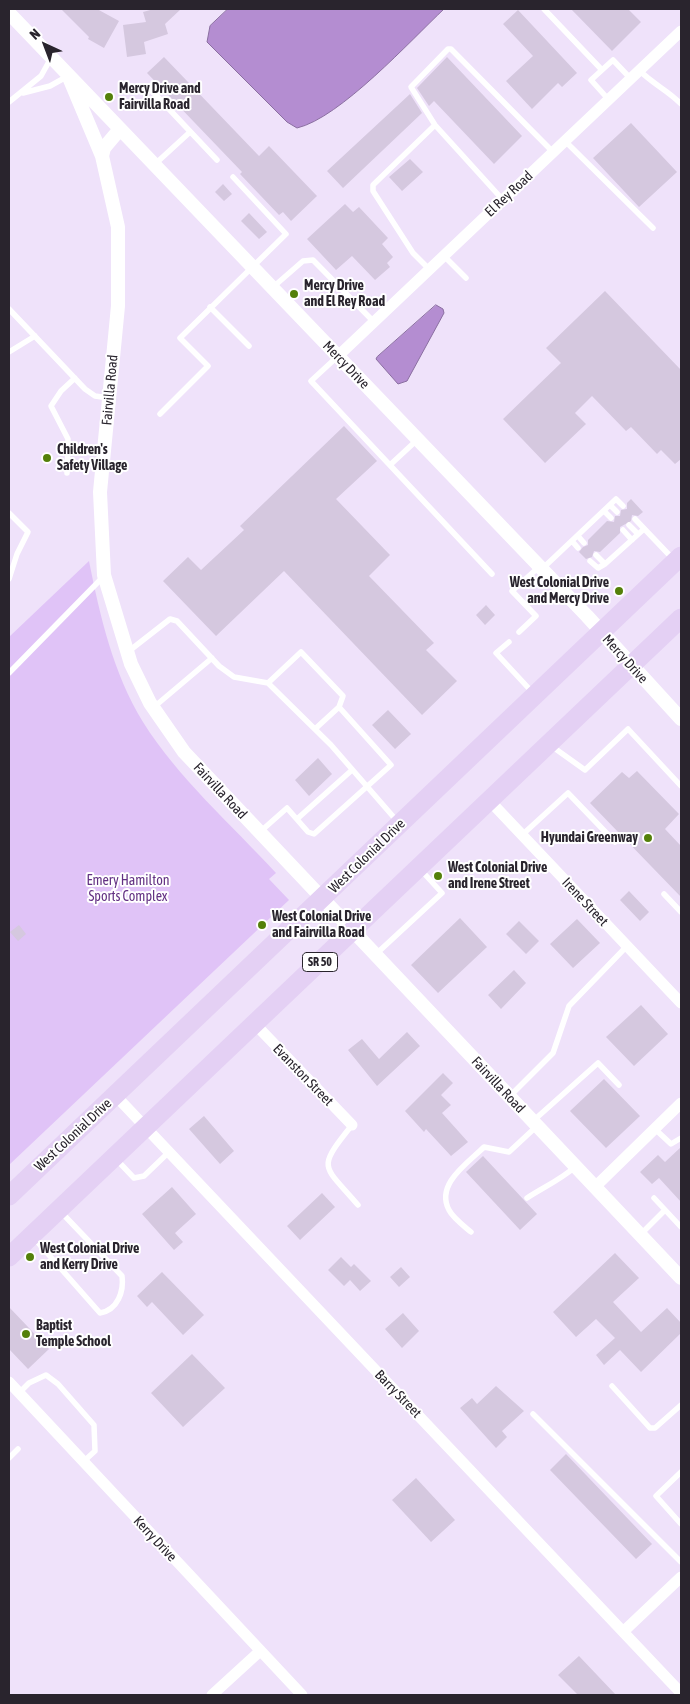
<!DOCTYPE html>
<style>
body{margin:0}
#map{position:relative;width:690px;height:1704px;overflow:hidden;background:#efe2fa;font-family:"Asap Condensed",sans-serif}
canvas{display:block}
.frame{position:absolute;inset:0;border:10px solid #29242d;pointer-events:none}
.north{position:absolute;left:20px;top:20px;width:50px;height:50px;-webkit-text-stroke:4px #fff;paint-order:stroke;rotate:317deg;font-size:14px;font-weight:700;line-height:20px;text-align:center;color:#29242d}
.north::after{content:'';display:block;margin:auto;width:18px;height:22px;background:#29242d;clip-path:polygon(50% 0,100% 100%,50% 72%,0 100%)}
</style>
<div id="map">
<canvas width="690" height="1704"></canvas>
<div class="frame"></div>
<div class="north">N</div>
</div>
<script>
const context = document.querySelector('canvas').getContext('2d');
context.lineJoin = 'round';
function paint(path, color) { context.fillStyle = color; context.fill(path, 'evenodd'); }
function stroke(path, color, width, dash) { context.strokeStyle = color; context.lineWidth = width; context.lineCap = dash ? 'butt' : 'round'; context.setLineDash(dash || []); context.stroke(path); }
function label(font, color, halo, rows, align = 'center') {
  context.font = font + ' "Asap Condensed",sans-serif'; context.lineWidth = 4; context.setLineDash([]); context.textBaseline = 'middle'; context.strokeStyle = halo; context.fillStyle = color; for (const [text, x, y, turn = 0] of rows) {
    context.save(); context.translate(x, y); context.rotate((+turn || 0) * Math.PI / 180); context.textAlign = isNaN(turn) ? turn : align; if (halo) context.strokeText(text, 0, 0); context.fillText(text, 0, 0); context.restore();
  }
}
paint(new Path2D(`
 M89 561C100 616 113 673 143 722 178 778 231 824 276 873L269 879 289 900 9 1165V637Z`), '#e0c3f7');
const water = new Path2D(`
 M228 9H444C411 40 340 118 297 128L287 122 207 42 210 26Z
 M436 305 443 309 444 313 407 381 398 384 376 359 377 357Z`);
paint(water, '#b48dd1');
stroke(water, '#8a6ea0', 1);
paint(new Path2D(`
 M61 9H97L119 21 104 48 88 39 89 37Z
 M154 9H181L165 24 168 34 144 42 146 54 127 57 123 25 146 22 143 12Z
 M571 9H628L641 22 612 51Z
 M518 10 577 73 562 87 558 83 532 109 506 81 533 56 503 24Z
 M164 57 259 156 269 146 317 196 291 221 283 212 279 215 240 174 242 172 147 73Z
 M447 57 522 136 494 164 434 101 429 106 417 88Z
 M410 94 422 113 343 188 327 171Z
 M631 123 677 172 639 207 593 158Z
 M410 159 423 172 402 191 389 177Z
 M223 184 232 194 224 201 215 192Z
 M345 204 353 212 359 207 388 238 382 244 393 257 387 263 390 267 375 280 352 256 336 270 307 239Z
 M249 213 267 232 259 239 241 221Z
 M605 291 681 370V459L675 464 661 450 657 454 631 427 626 431 592 396 575 413 586 424 545 463 503 419 561 363 546 348Z
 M344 426 377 461 336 499 390 555 369 576 434 643 426 650 457 681 422 715 284 571 216 636 163 581 188 557 201 570 244 530 240 526Z
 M631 499 643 512 638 516 632 515 631 521 620 527V533L600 552 594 551 592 557 586 559 579 552 583 547 588 545V540L607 521 614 522 615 516H620L621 510 627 509V503Z
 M486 605 495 615 485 625 476 615Z
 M388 710 411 734 395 749 372 725Z
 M318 758 332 774 309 796 295 780Z
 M637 771 679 814 665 829 681 846V897L590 803 622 772 629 778Z
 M629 891 649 912 640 921 620 900Z
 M460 918 487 947 438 993 411 965Z
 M577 919 600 943 573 968 550 944Z
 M519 921 539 941 526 954 506 934Z
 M19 925 26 934 18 941 10 932Z
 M514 970 526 983 501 1009 488 995Z
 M641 1005 668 1034 634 1066 606 1037Z
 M407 1032 420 1046 377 1086 348 1050 362 1039 379 1059Z
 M443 1073 453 1083 441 1095 451 1105 442 1113 468 1142 451 1156 426 1129 424 1132 405 1111Z
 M604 1079 640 1116 606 1148 570 1111Z
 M204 1116 234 1151 220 1164 189 1129Z
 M681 1147V1202L659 1178 652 1184 640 1172 658 1155 665 1162Z
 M483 1156 537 1214 520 1230 466 1172Z
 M172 1187 196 1214 175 1233 183 1242 174 1250 142 1214Z
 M322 1193 335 1207 300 1240 287 1226Z
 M615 1253 639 1278 613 1302 641 1332 667 1308 681 1323V1333L641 1372 620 1350 604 1365 596 1355 615 1338 596 1319 576 1337 553 1312Z
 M341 1257 351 1267 354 1264 371 1281 360 1291 350 1280 344 1286 328 1270Z
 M401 1267 410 1277 399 1287 390 1277Z
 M162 1272 204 1315 183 1335 152 1302 147 1307 137 1296Z
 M9 1307 49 1349 28 1369 9 1349Z
 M403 1313 419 1331 402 1348 385 1329Z
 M192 1354 225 1388 183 1427 151 1393Z
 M496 1386 524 1411 502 1431 507 1437 496 1448 460 1408 472 1398 477 1404Z
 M566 1454 652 1544 636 1559 550 1470Z
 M416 1478 455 1520 431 1542 392 1500Z
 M579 1656 616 1695H578L558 1675Z`), '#d5c8df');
stroke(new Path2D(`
 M544 9 602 70
 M640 71C653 84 669 91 681 104
 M152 91 217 160
 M23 93 50 86 68 76
 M609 100 591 80 613 60 631 79
 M9 102 41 76 51 58
 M565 141 653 228
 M154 165 190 132
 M503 200 435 125 411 87 448 49H451L553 152
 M444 256 466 278
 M429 269 413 253 373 191V185L435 125
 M272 288 303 261 313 260 374 322
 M210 307 249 346
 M9 309 85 389 95 396 109 398
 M9 352 35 336
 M337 357 311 381 492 574
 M160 414 208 366 180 338 286 234 233 177
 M390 465 417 440
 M67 473 68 439 51 406 61 391 75 378
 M610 505 617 512
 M604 511 611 518
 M9 513 28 532 17 554 9 579
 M635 519 674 560
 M629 525 638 534
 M623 530 632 540
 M578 536 584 543
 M572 541 578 548
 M596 555 605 564
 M590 561 598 568 605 564 644 529
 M542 569 616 499 623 506
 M519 632 536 616 512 591 539 567
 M509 642 496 653 534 694
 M129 651 170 619 177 621 219 666 234 677 268 683 331 745 397 821
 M9 673 103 577
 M268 683 301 652 343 696 339 707
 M154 707 212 658
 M550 745 585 770 628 729 681 786
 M297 819 352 770
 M261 831 287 808 308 832 314 834 391 765 339 707 315 729
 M522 835 568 793 615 842
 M664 894 681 912
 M375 955 442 893 420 869
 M509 1097 553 1053 569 1006 627 946
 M533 1121 598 1063 619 1085
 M352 1125C316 1170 323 1164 358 1205
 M655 1129 671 1144 681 1138
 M116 1159 134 1178 144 1176 169 1152
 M527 1198C544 1187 560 1180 575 1167
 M654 1198 681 1227
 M471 1232C464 1226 453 1218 449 1210 435 1184 468 1163 484 1147L509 1152 537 1126
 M640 1235 665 1210
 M33 1237 100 1313C118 1310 124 1291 122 1276L61 1212
 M612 1386 650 1428H655L681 1405
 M19 1393 29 1383 46 1375 58 1384 94 1425 95 1451 83 1462
 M533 1414 681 1562
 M9 1458 18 1449
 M681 1472 656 1496 681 1524`), '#fff', 5.5);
stroke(new Path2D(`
 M337 357 681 31
 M489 800 681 1003
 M255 1024 352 1125
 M115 1095 681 1693
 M595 1187 681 1103
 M9 1382 302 1695
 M624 1631 681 1577
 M212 1695 259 1652`), '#fff', 11);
stroke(new Path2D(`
 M9 13 587 616 681 719
 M68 75 102 156 118 227V306L100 492 104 575 131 664 150 703 184 752 681 1278
 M102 156 104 148 120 129`), '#fff', 14);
stroke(new Path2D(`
 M9 1196 681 556
 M9 1257 681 618`), '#e4d0f4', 19);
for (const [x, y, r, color] of [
 [109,97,5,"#54800a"],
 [294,294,5,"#54800a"],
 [47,458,5,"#54800a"],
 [619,591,5,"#54800a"],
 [648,838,5,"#54800a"],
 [438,876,5,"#54800a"],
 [262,925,5,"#54800a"],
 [30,1257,5,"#54800a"],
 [26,1334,5,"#54800a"]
]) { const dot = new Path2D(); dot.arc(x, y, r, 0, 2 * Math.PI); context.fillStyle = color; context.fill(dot); stroke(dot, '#fff', 2); }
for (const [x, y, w] of [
 [320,962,35]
]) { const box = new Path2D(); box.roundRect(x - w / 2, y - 9.5, w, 19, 4); context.fillStyle = '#fff'; context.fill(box); stroke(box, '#29242d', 1); }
label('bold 12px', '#29242d', null, [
 ["SR 50",320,962]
]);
label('bold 14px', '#29242d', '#fff', [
 ["Mercy Drive and",119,89],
 ["Fairvilla Road",119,105],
 ["Mercy Drive",304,286],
 ["and El Rey Road",304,302],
 ["Children's",57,450],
 ["Safety Village",57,466],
 ["West Colonial Drive",609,583,"right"],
 ["and Mercy Drive",609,599,"right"],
 ["Hyundai Greenway",638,838,"right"],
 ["West Colonial Drive",448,868],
 ["and Irene Street",448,884],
 ["West Colonial Drive",272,917],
 ["and Fairvilla Road",272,933],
 ["West Colonial Drive",40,1249],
 ["and Kerry Drive",40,1265],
 ["Baptist",36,1326],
 ["Temple School",36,1342]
], 'left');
label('14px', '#29242d', '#fff', [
 ["El Rey Road",509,194,-43],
 ["Mercy Drive",346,365,46],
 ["Fairvilla Road",110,390,-85],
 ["Mercy Drive",625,659,48],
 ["Fairvilla Road",220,791,47],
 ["West Colonial Drive",367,856,-44],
 ["Irene Street",585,902,47],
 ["Evanston Street",303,1075,46],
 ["Fairvilla Road",498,1085,47],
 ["West Colonial Drive",73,1135,-43],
 ["Barry Street",398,1394,46],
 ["Kerry Drive",155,1539,47]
]);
label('14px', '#633183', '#fff', [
 ["Emery Hamilton",128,881],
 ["Sports Complex",128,897]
]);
</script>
